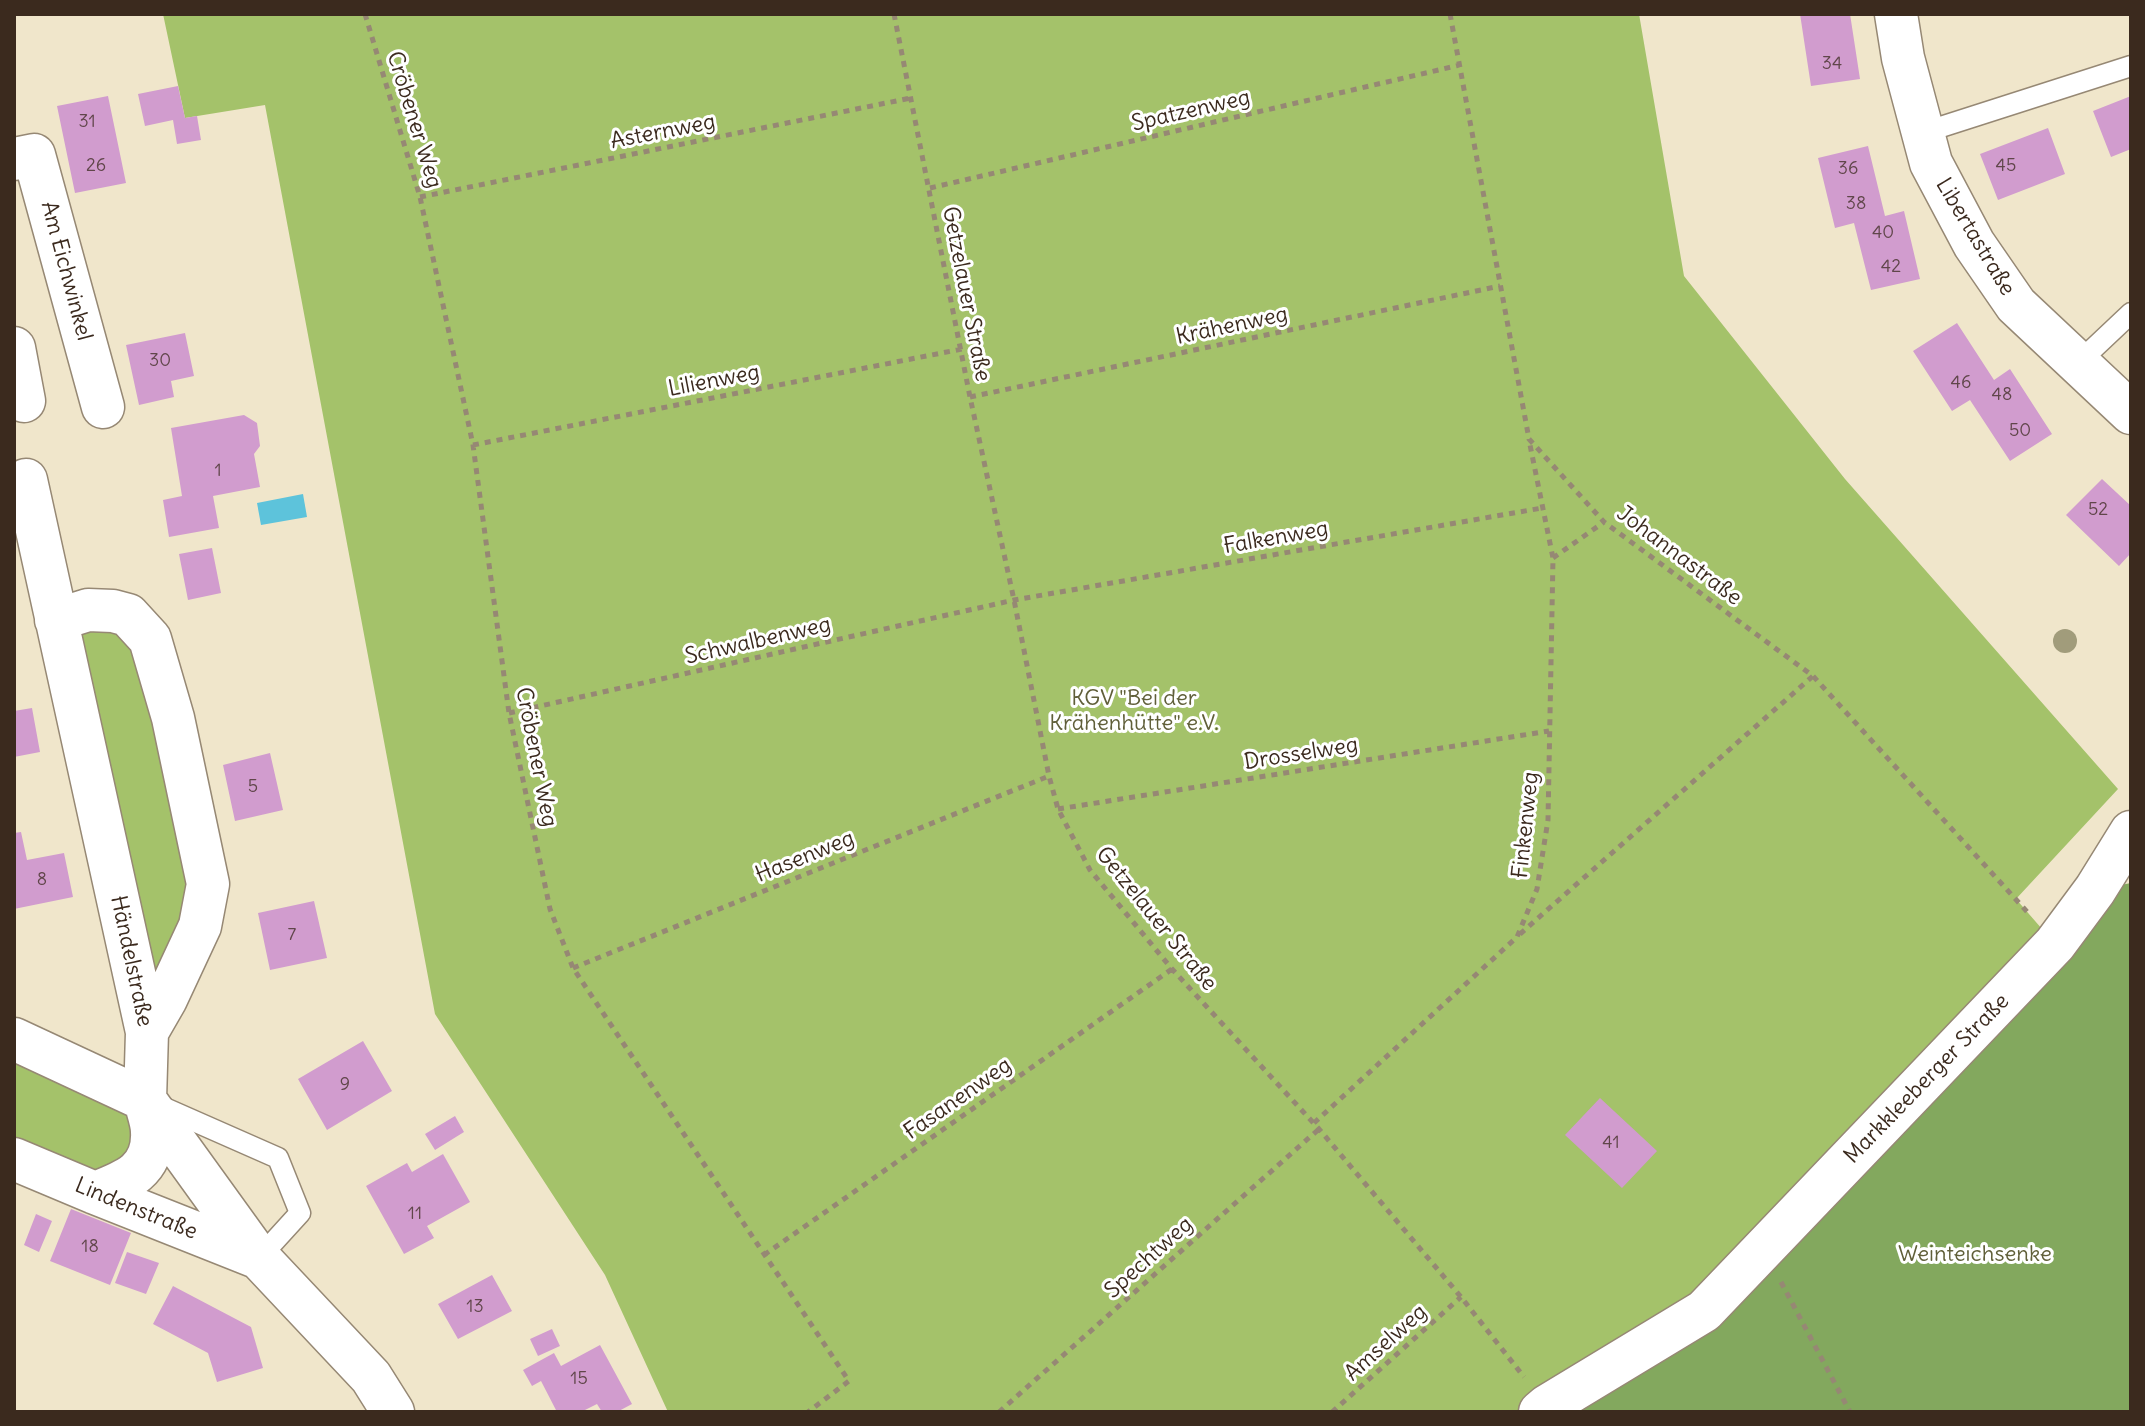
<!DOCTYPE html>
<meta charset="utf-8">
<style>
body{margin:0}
#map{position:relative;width:2145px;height:1426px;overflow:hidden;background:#f0e6cb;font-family:Delius,sans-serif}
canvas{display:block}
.frame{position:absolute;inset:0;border:16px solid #3b2a1e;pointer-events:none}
</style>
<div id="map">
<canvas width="2145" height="1426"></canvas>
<div class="frame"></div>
</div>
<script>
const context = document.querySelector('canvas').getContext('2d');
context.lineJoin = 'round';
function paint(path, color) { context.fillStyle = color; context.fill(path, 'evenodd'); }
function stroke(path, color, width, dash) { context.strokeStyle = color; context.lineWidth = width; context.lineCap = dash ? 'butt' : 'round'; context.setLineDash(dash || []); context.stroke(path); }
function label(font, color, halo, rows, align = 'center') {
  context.font = font + ' Delius,sans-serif'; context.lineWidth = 6; context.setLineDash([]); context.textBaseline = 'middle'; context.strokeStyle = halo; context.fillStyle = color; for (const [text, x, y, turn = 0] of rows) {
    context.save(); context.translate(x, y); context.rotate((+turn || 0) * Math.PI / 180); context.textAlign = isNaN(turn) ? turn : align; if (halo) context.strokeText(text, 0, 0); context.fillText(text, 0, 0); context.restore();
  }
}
paint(new Path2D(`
 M163 14H1639L1684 276 1845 479 2118 789 2016 899 2055 944 1764 1249 1540 1412H668L605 1275 435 1014 265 105 185 118Z
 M128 615 208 884 147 1032 56 620Z
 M14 1039 145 1100 129 1180 14 1159Z`), '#a4c26a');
paint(new Path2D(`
 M2131 883V1412H1540L1704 1311 2095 890Z`), '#83a85e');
paint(new Path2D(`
 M303 494 307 517 261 525 257 503Z`), '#5dc3db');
paint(new Path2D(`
 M1800 14H1850L1860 79 1811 86Z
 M178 86 185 118 197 116 201 140 177 144 173 120 145 126 138 94Z
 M108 96 126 183 75 193 57 106Z
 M2131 96V149L2111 157 2093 111Z
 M2048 128 2065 174 1998 200 1980 154Z
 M1868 146 1885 216 1904 211 1920 279 1871 290 1854 223 1835 228 1818 158Z
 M1957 323 1994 380 2010 369 2052 434 2010 461 1970 400 1952 411 1913 351Z
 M185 333 194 376 171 381 174 397 139 405 126 345Z
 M244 415 257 423 260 446 254 454 260 487 213 496 219 528 169 537 163 500 182 496 171 428Z
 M2102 479 2131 506V553L2119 566 2066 515Z
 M212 548 221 593 188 600 179 554Z
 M32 708 40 752 14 757V711Z
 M270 753 283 810 235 821 223 765Z
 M21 832 27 860 64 853 73 897 14 909V833Z
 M314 901 327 958 270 970 258 913Z
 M363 1041 392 1091 327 1130 298 1079Z
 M1600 1098 1657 1151 1622 1188 1565 1135Z
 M455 1116 464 1132 435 1150 425 1134Z
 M443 1154 470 1202 427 1226 434 1238 404 1254 366 1186 407 1163 412 1172Z
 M71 1209 131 1233 110 1285 50 1261Z
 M36 1214 52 1221 39 1252 24 1245Z
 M127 1252 159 1263 146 1294 115 1283Z
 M492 1275 512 1311 458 1339 438 1304Z
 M173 1286 251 1327 263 1368 217 1382 208 1353 153 1324Z
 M552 1329 560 1346 538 1356 530 1339Z
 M600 1345 632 1404 617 1412H602L597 1404 581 1412H557L541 1381 532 1386 523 1370 554 1353 561 1366Z`), '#d19cce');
const service = new Path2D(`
 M1922 133 2131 66
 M2078 363 2131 313
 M160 1106 278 1158 300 1213 259 1258`);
const minor = new Path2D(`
 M1896 14 1903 58 1931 163 1974 244 2016 305 2131 413
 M14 159 34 155 103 407
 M14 348 24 401
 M26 480 147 1032 145 1100 259 1258 371 1377 393 1412
 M56 620 88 610 113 611 128 615 150 639 173 718 208 884 200 926 166 999 147 1032
 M14 1039 145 1100C147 1110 152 1122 152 1132 154 1171 126 1181 95 1193
 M14 1159 95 1193 259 1258
 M1540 1412 1547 1406 1704 1311 2055 944 2095 890 2131 832`);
stroke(service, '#968874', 23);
stroke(minor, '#968874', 45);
stroke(new Path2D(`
 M365 14 420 197 473 445 509 713 550 909 573 968 849 1381 808 1412
 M894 14 970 397 1014 600 1049 776 1058 809 1090 870 1172 969 1319 1129 1461 1297 1524 1377
 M1450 14 1529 439 1604 522 1813 676 2030 915
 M930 188 1460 65
 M420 197 911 98
 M970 397 1500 286
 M473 445 962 349
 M1553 558 1604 522
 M509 713 1014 600 1542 508
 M1058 809 1549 731
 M1520 934 1813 676
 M573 968 1049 776
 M1314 1123 1517 937 1537 889 1548 820 1553 558 1529 440
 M764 1255 1172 969
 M1781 1282 1850 1412
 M999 1412 1319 1129
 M1332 1412 1461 1297`), '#968874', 5, [6, 6]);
stroke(service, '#fff', 20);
stroke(minor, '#fff', 42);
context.fillStyle = '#a19c7b';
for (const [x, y] of [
 [2065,641]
]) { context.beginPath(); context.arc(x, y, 12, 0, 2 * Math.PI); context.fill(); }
label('18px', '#60464a', null, [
 ["34",1832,64],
 ["31",87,122],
 ["26",96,166],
 ["45",2006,166],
 ["36",1848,169],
 ["38",1856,204],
 ["40",1883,233],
 ["42",1891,267],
 ["30",160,361],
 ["46",1961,383],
 ["48",2002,395],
 ["50",2020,431],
 ["1",218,471],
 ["52",2098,510],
 ["5",253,787],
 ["8",42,880],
 ["7",292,935],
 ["9",345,1085],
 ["41",1611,1143],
 ["11",415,1214],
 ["18",90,1247],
 ["13",475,1307],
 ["15",579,1379]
]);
label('22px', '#3b2a1e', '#fff', [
 ["Spatzenweg",1191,111,-13],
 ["Cröbener Weg",414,120,73],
 ["Asternweg",663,132,-11],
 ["Libertastraße",1975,237,59],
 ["Am Eichwinkel",66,271,75],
 ["Getzelauer Straße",966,294,79],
 ["Krähenweg",1232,326,-12],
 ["Lilienweg",714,381,-11],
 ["Falkenweg",1276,538,-10],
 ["Johannastraße",1679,556,37],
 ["Schwalbenweg",758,641,-13],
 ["Drosselweg",1301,754,-9],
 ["Cröbener Weg",536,757,79],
 ["Finkenweg",1526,825,-84],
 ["Hasenweg",805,857,-22],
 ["Getzelauer Straße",1156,919,51],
 ["Händelstraße",131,961,78],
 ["Markkleeberger Straße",1927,1079,-46],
 ["Fasanenweg",958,1099,-35],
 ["Lindenstraße",136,1209,22],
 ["Spechtweg",1149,1258,-42],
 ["Amselweg",1386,1343,-42]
]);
label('22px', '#605f39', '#fff', [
 ["KGV \"Bei der",1134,699],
 ["Krähenhütte\" e.V.",1134,724],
 ["Weinteichsenke",1975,1255]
]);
</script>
